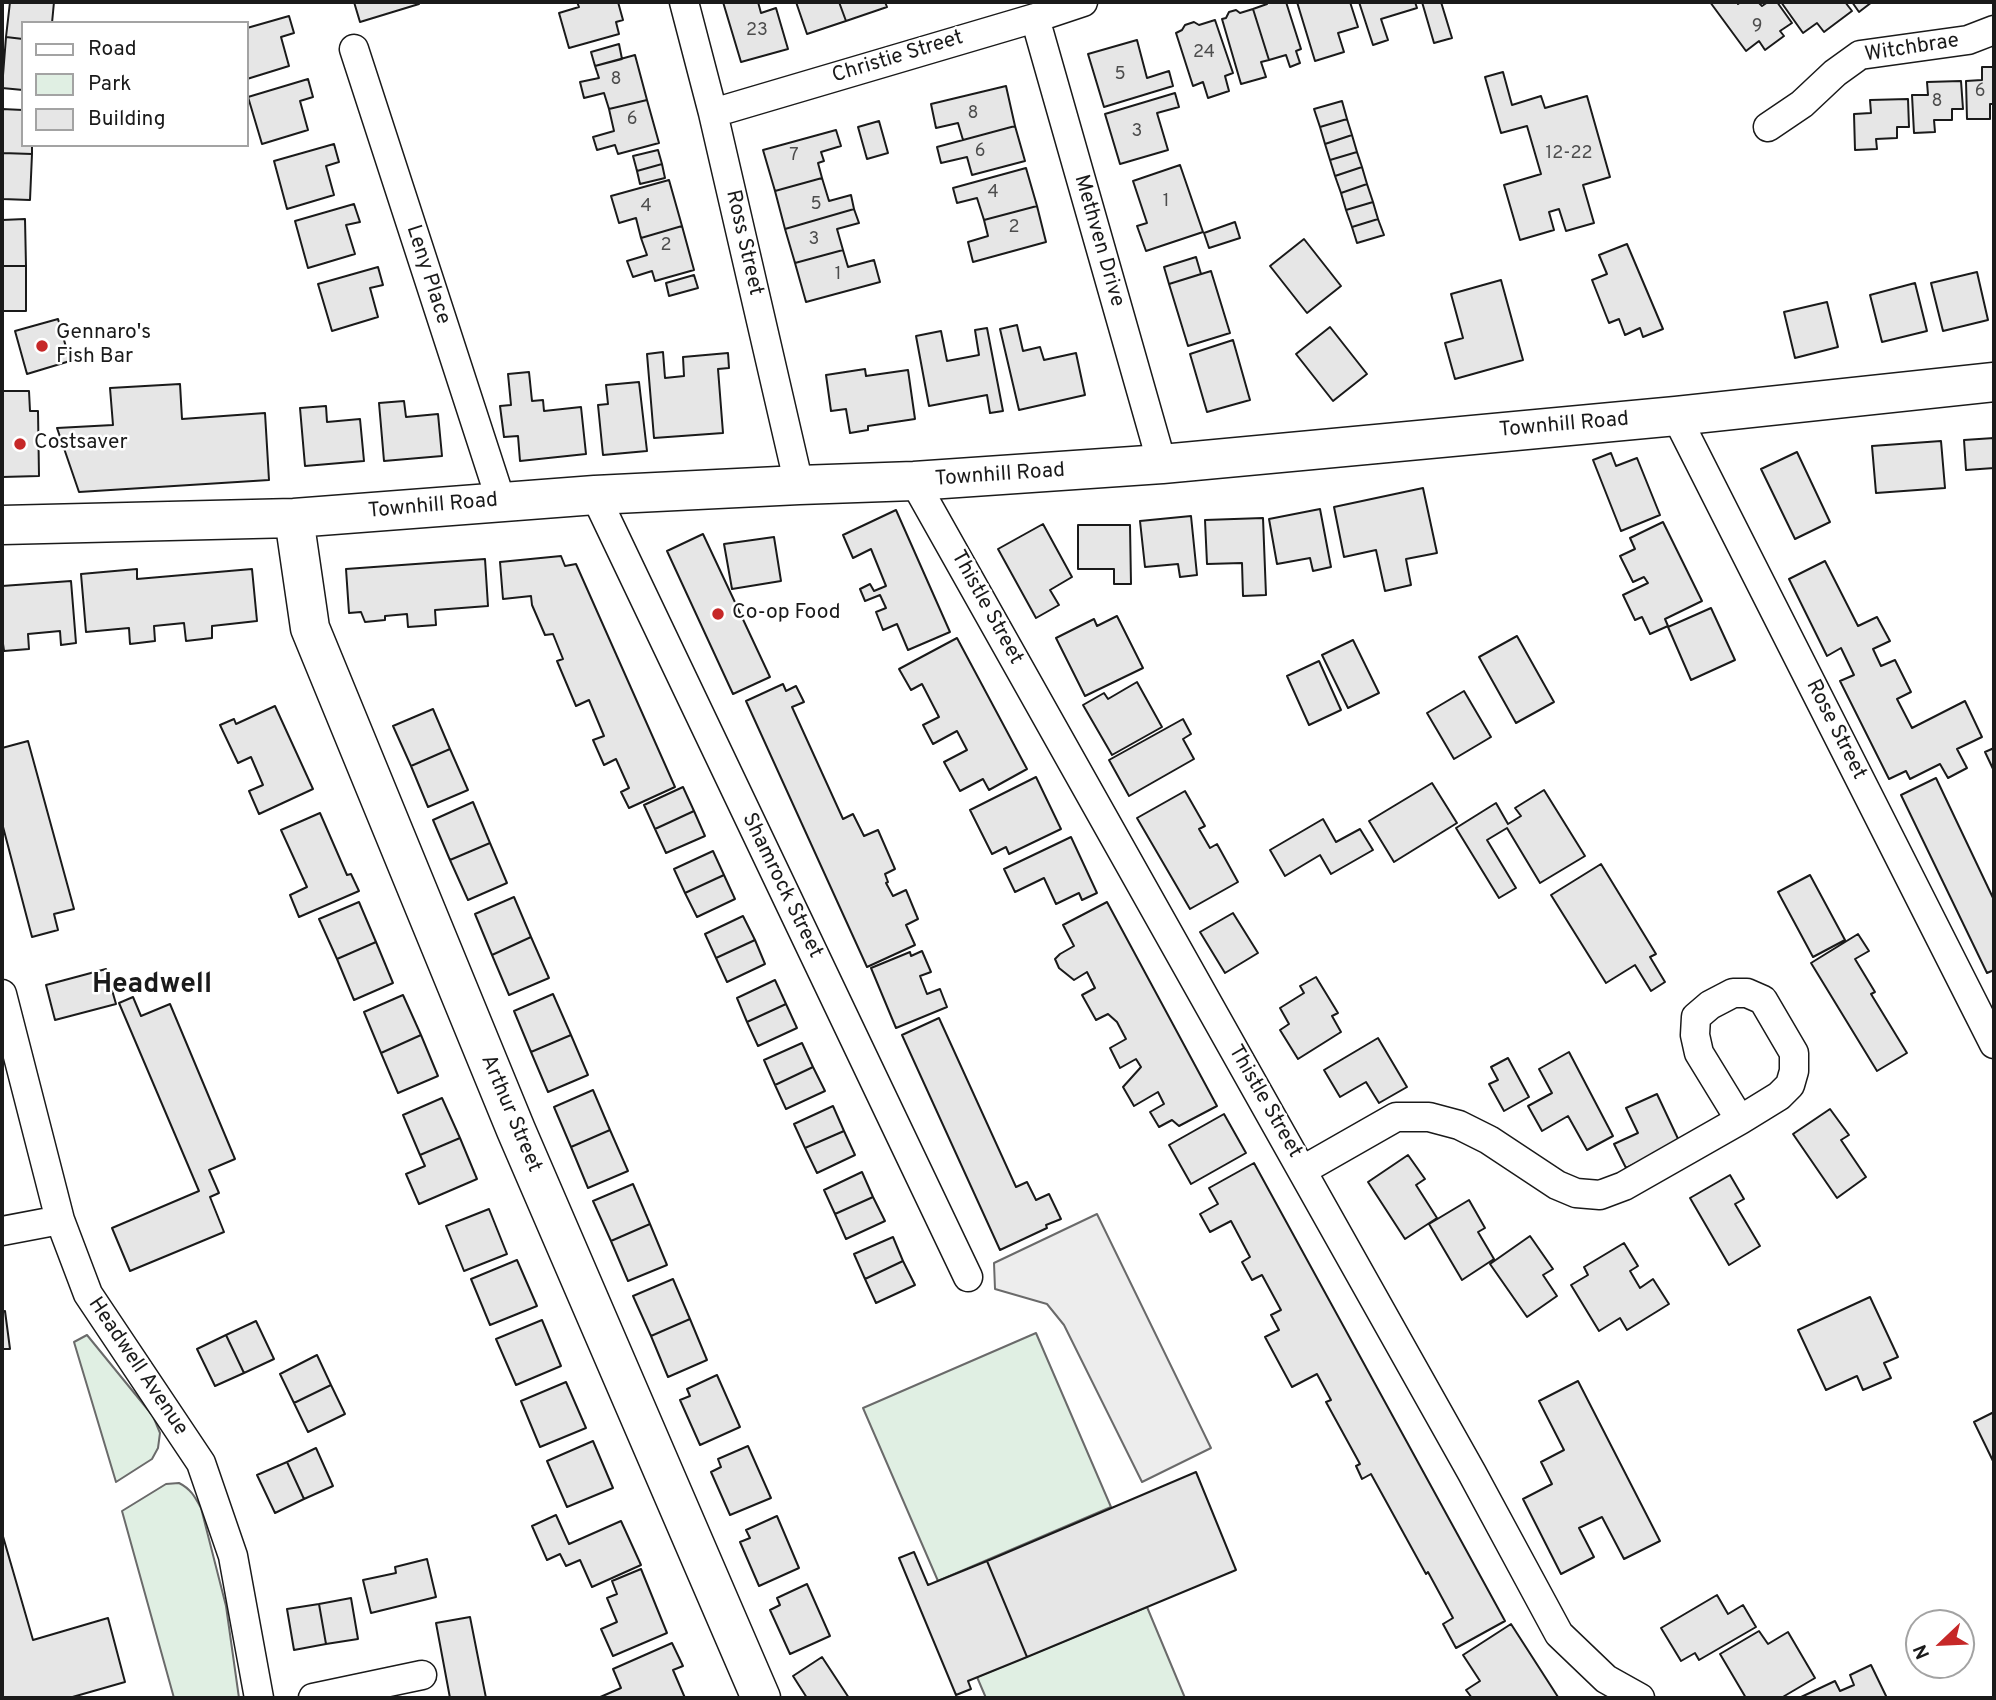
<!DOCTYPE html>
<style>
body{margin:0}
#map{position:relative;width:1996px;height:1700px;overflow:hidden;background:#fff;font-family:Overpass,sans-serif}
canvas{display:block}
.frame{position:absolute;inset:0;border:4px solid #1a1a1a;pointer-events:none}
.legend{position:absolute;left:21px;top:21px;width:228px;height:126px;box-sizing:border-box;background:#fff;border:2px solid #a3a3a3;margin:0;padding:9px 12px;list-style:none;font-size:21px;color:#1a1a1a}
.legend li{display:flex;align-items:center;gap:14px;height:35px}
.legend b{width:35px;border:2px solid #a3a3a3}
.north{position:absolute;left:1905px;top:1609px;width:70px;height:70px;box-sizing:border-box;background:#fff;border:2px solid #a3a3a3;border-radius:50%;rotate:247deg;font-size:19px;font-weight:700;line-height:28px;text-align:center;color:#1a1a1a}
.north::after{content:'';display:block;margin:auto;width:24px;height:32px;background:#c62828;clip-path:polygon(50% 0,100% 100%,50% 72%,0 100%)}
</style>
<div id="map">
<canvas width="1996" height="1700"></canvas>
<div class="frame"></div>
<ul class="legend">
<li><b style="height:9px;background:#fff"></b>Road</li>
<li><b style="height:19px;background:#e0efe3"></b>Park</li>
<li><b style="height:19px;background:#e6e6e6"></b>Building</li>
</ul>
<div class="north">N</div>
</div>
<script>
const context = document.querySelector('canvas').getContext('2d');
context.lineJoin = 'round';
function paint(path, color) { context.fillStyle = color; context.fill(path, 'evenodd'); }
function stroke(path, color, width, dash) { context.strokeStyle = color; context.lineWidth = width; context.lineCap = dash ? 'butt' : 'round'; context.setLineDash(dash || []); context.stroke(path); }
function label(font, color, halo, rows, align = 'center') {
  context.font = font + ' Overpass,sans-serif'; context.lineWidth = 5; context.setLineDash([]); context.textBaseline = 'middle'; context.strokeStyle = halo; context.fillStyle = color; for (const [text, x, y, turn = 0] of rows) {
    context.save(); context.translate(x, y); context.rotate((+turn || 0) * Math.PI / 180); context.textAlign = isNaN(turn) ? turn : align; if (halo) context.strokeText(text, 0, 0); context.fillText(text, 0, 0); context.restore();
  }
}
const green = new Path2D(`
 M1036 1333 1111 1507 938 1581 863 1408Z
 M87 1335 153 1416 160 1433 158 1448 152 1459 116 1482 74 1342Z
 M179 1483C191 1489 195 1497 201 1508L226 1606 239 1698H174L122 1511 166 1484Z
 M1147 1607 1185 1698H986L977 1677Z`);
paint(green, '#e0efe3');
stroke(green, '#6a6a6a', 2);
const parking = new Path2D(`
 M1097 1214 1211 1448 1142 1482 1064 1325 1047 1304 995 1289 994 1263Z`);
paint(parking, '#ededed');
stroke(parking, '#6a6a6a', 2);
const building = new Path2D(`
 M10 2H54L52 23H23V39L6 37Z
 M354 2H418L419 4 360 22Z
 M577 2H618L623 20 616 22 619 34 569 48 559 13 579 7Z
 M723 2H758L761 13 776 8 788 49 741 62Z
 M796 2H839L846 21 807 34Z
 M839 2H885L887 7 846 21Z
 M1268 2H1286L1301 49 1296 51 1300 63 1290 67 1286 55 1269 60 1253 9 1267 4Z
 M1297 2H1350L1358 27 1338 33 1344 52 1315 61Z
 M1359 2H1415L1417 8 1381 19 1388 40 1373 45Z
 M1422 2H1441L1452 38 1434 43Z
 M1710 2H1737L1738 4 1741 2H1758L1762 6 1768 2H1777L1792 23 1780 31 1784 36 1765 50 1759 41 1746 51Z
 M1781 2H1845L1852 11 1824 32 1817 23 1803 33Z
 M1852 2H1872L1859 12Z
 M1253 9 1269 60 1261 62 1266 77 1241 84 1222 19 1226 18 1229 12 1236 10 1240 13Z
 M289 16 294 33 281 37 289 66 247 79V28Z
 M1215 20 1233 73 1225 76 1229 91 1208 98 1203 82 1193 86 1176 33 1182 30 1185 25 1194 22 1199 25Z
 M6 37 23 39V90L2 88Z
 M1137 40 1147 78 1169 71 1173 86 1104 107 1088 54Z
 M619 44 622 59 595 66 591 52Z
 M635 55 647 100 609 109 604 93 584 98 580 82 599 78 595 66Z
 M1982 67H1994V104H1990V119H1967L1966 81 1982 80Z
 M1503 72 1512 105 1541 96 1545 108 1587 96 1610 177 1583 185 1594 223 1566 231 1559 209 1549 212 1554 230 1520 240 1504 185 1541 174 1527 126 1501 133 1485 77Z
 M308 79 313 97 300 101 308 130 262 144 248 97Z
 M1961 81 1963 109H1952V120H1934L1935 132 1914 133 1912 95H1928L1927 82Z
 M1006 86 1015 126 963 140 958 123 936 128 931 104Z
 M1175 93 1179 107 1157 113 1168 150 1120 164 1105 114Z
 M1908 99 1909 127H1897V138L1876 139 1877 149 1855 150 1854 114 1871 113 1870 100Z
 M647 100 659 143 618 154 615 145 597 150 593 137 614 131 609 109Z
 M1342 101 1347 119 1320 127 1314 109Z
 M2 109 23 110V145H32V154L2 153Z
 M1347 119 1352 135 1325 144 1320 127Z
 M879 121 888 153 867 159 858 127Z
 M1015 126 1025 161 972 175 967 157 941 163 937 147Z
 M836 130 841 146 821 152 824 161 818 163 822 178 775 191 763 150Z
 M1352 135 1357 152 1330 160 1325 144Z
 M334 144 339 162 326 166 334 195 287 209 274 161Z
 M658 150 662 164 637 171 633 156Z
 M1357 152 1362 167 1335 176 1330 160Z
 M2 153 32 154 30 200 2 199Z
 M662 164 665 178 640 184 637 171Z
 M1180 165 1203 232 1146 251 1137 226 1147 223 1133 181Z
 M1362 167 1367 184 1341 193 1335 176Z
 M1026 168 1037 206 984 220 977 198 957 203 953 188Z
 M822 178 829 201 851 195 854 209 785 229 775 191Z
 M669 180 682 226 641 238 636 218 619 223 611 196Z
 M1367 184 1373 202 1346 210 1341 193Z
 M1373 202 1378 219 1352 227 1346 210Z
 M354 204 360 222 346 225 355 254 308 268 295 221Z
 M1037 206 1046 242 973 262 968 242 988 236 984 220Z
 M854 209 859 223 837 229 843 250 795 263 785 229Z
 M25 219 26 266H2V220Z
 M1378 219 1384 235 1357 243 1352 227Z
 M1235 222 1240 238 1209 248 1204 233Z
 M682 226 694 270 655 281 652 271 633 277 627 261 647 255 641 238Z
 M1304 239 1341 286 1307 313 1270 266Z
 M1627 244 1663 329 1643 337 1640 328 1625 335 1619 319 1609 323 1592 280 1607 274 1599 255Z
 M843 250 848 267 874 260 880 282 806 302 795 263Z
 M1196 257 1201 274 1169 284 1164 267Z
 M2 266H26V311H2Z
 M378 267 383 285 370 288 378 317 332 331 318 284Z
 M1211 271 1230 333 1188 346 1169 284Z
 M1977 272 1988 320 1943 331 1931 283Z
 M694 275 698 288 669 296 666 283Z
 M1501 280 1523 360 1455 379 1445 343 1463 338 1451 294Z
 M1915 283 1927 331 1882 342 1870 295Z
 M1827 302 1838 347 1795 358 1784 312Z
 M58 319 70 361 27 374 15 331Z
 M1017 325 1023 351 1040 347 1044 360 1076 353 1085 395 1019 410 1000 329Z
 M1330 327 1367 374 1333 401 1296 354Z
 M987 328 1003 411 990 413 987 395 929 406 916 336 941 331 947 361 979 355 975 330Z
 M1233 340 1250 400 1207 412 1190 354Z
 M663 352 665 378 684 376 683 357 728 353 729 368 718 369 723 433 654 438 647 354Z
 M865 369 866 376 908 370 915 419 868 426V430L850 433 846 409 831 411 826 375Z
 M529 372 532 401 543 400 544 411 581 407 586 454 520 461 518 436 504 437 500 406 511 405 508 374Z
 M639 382 647 451 603 455 598 405 608 404 606 385Z
 M180 384 182 419 265 413 269 480 79 492 57 428 113 425 110 388Z
 M2 391H29L30 411H38L39 476 2 477Z
 M404 401 406 417 438 414 442 456 384 461 379 403Z
 M326 406 327 422 360 419 364 461 305 466 300 408Z
 M1994 438V468L1966 470 1964 440Z
 M1941 441 1945 488 1876 493 1872 446Z
 M1797 452 1830 522 1795 539 1761 469Z
 M1611 453 1616 466 1637 458 1660 515 1621 531 1593 460Z
 M1423 488 1437 553 1406 559 1411 585 1385 591 1376 550 1344 557 1334 507Z
 M1320 509 1331 567 1313 571 1310 558 1277 564 1269 519Z
 M896 510 950 632 908 650 897 624 883 630 876 612 886 608 880 595 865 601 860 589 870 584 874 591 886 586 871 549 853 558 843 535Z
 M1191 516 1197 575 1180 577 1178 564 1145 567 1140 521Z
 M1263 518 1266 595 1243 596 1242 563 1207 564 1205 520Z
 M1663 522 1702 601 1665 619 1668 626 1650 634 1642 617 1635 620 1623 595 1648 583 1644 577 1633 582 1620 556 1635 549 1630 538Z
 M1043 524 1072 577 1050 590 1059 605 1036 618 998 549Z
 M1078 525H1130L1131 584H1114V569H1078Z
 M703 534 770 677 733 694 667 551Z
 M774 537 781 581 732 589 724 544Z
 M561 556 565 566 576 564 675 787 629 808 621 792 629 788 616 759 604 765 593 740 604 736 589 700 576 706 557 661 563 659 553 634 545 635 532 605 531 596 503 599 500 562Z
 M485 559 488 606 435 610 436 625 408 627 407 614 385 616V620L365 622 361 612 349 613 346 569Z
 M1825 561 1858 626 1877 617 1890 641 1873 649 1881 666 1895 660 1911 692 1897 699 1912 728 1965 701 1982 737 1957 749 1967 768 1948 778 1940 764 1910 779 1906 771 1889 779 1840 681 1854 675 1841 648 1827 656 1789 579Z
 M137 569V579L252 569 257 621 212 626V638L186 641 184 623 154 626 155 641 130 644 129 628 86 632 81 574Z
 M71 581 76 643 61 645 60 631 28 634 29 649 4 651 2 637V586Z
 M1711 608 1735 660 1691 680 1668 627Z
 M1117 616 1143 668 1085 696 1056 638 1094 619 1097 626Z
 M1517 636 1554 702 1516 723 1479 657Z
 M957 638 1027 769 989 790 983 779 960 791 944 762 967 750 957 731 933 744 923 725 939 717 922 684 911 690 899 669Z
 M1353 640 1379 693 1348 708 1322 655Z
 M1319 661 1341 710 1309 725 1287 676Z
 M1137 682 1162 727 1112 755 1083 705 1104 693 1108 699Z
 M783 684 786 691 796 686 804 702 792 707 843 819 853 814 864 836 878 830 895 869 885 874 888 882 886 883 893 896 906 890 918 919 906 925 915 945 867 967 746 701Z
 M1464 691 1491 737 1454 759 1427 713Z
 M275 706 313 789 259 814 249 791 263 785 251 757 238 763 220 725 234 719 236 724Z
 M433 709 450 749 411 766 393 726Z
 M1183 719 1191 734 1183 739 1194 759 1129 796 1109 760Z
 M28 741 74 909 54 914 58 930 32 937 2 823V748Z
 M1994 748V771L1985 752Z
 M450 749 468 790 428 807 411 766Z
 M1036 777 1061 829 1009 854 1006 847 992 854 970 810Z
 M1936 778 1994 900V970L1987 973 1901 795Z
 M1432 783 1457 823 1394 862 1369 821Z
 M683 787 694 811 655 829 644 805Z
 M1544 790 1585 856 1540 883 1507 828 1487 840 1516 888 1499 898 1456 828 1496 803 1508 824 1521 816 1515 808Z
 M1185 791 1205 826 1199 829 1210 848 1217 844 1238 882 1190 909 1137 818Z
 M473 802 490 843 450 860 433 820Z
 M694 811 705 836 666 853 655 829Z
 M320 813 347 875 351 874 359 891 299 917 290 895 307 887 281 830Z
 M1323 819 1336 842 1360 829 1373 850 1331 874 1320 855 1285 876 1270 850Z
 M1071 837 1097 893 1082 900 1079 893 1056 904 1044 878 1015 892 1004 869Z
 M490 843 507 883 468 900 450 860Z
 M713 851 724 875 685 893 674 869Z
 M1601 864 1656 954 1650 957 1665 982 1651 991 1635 965 1606 983 1551 895Z
 M724 875 735 899 697 917 685 893Z
 M1810 875 1845 940 1813 957 1778 892Z
 M514 897 531 937 492 955 475 914Z
 M359 902 376 942 337 959 319 919Z
 M1107 902 1217 1106 1179 1126 1172 1120 1159 1127 1150 1112 1164 1104 1158 1092 1134 1106 1123 1087 1141 1067 1136 1059 1120 1068 1110 1048 1126 1039 1117 1022 1108 1014 1096 1020 1082 995 1095 988 1087 972 1074 980 1059 968 1055 959 1060 954 1074 946 1063 925Z
 M1233 913 1258 953 1225 973 1200 932Z
 M743 916 755 940 716 958 705 934Z
 M1858 934 1869 951 1855 959 1875 992 1871 994 1907 1053 1877 1071 1811 963Z
 M531 937 549 978 509 995 492 955Z
 M755 940 765 964 727 982 716 958Z
 M376 942 393 983 354 1000 337 959Z
 M922 951 931 972 920 976 927 994 940 989 947 1007 896 1028 871 968 910 952 911 956Z
 M106 969 116 1004 55 1020 46 985Z
 M1316 977 1338 1013 1332 1016 1341 1032 1298 1059 1280 1030 1289 1024 1280 1008 1304 993 1300 986Z
 M775 980 786 1004 747 1022 737 998Z
 M553 994 571 1035 531 1052 514 1011Z
 M403 995 421 1035 381 1053 364 1012Z
 M133 997 141 1016 170 1004 235 1159 209 1170 219 1193 210 1197 224 1232 130 1271 112 1228 199 1191 119 1003Z
 M786 1004 797 1028 758 1046 747 1022Z
 M939 1018 1016 1187 1027 1182 1036 1200 1049 1194 1061 1219 1046 1225 1047 1228 1000 1250 902 1035Z
 M421 1035 438 1076 398 1093 381 1053Z
 M571 1035 588 1075 548 1092 531 1052Z
 M1378 1038 1407 1087 1379 1103 1366 1082 1340 1097 1324 1070Z
 M802 1043 813 1067 775 1085 764 1060Z
 M1569 1052 1613 1136 1587 1150 1568 1116 1542 1131 1528 1106 1552 1093 1539 1069Z
 M1508 1058 1529 1097 1504 1111 1489 1084 1498 1080 1491 1067Z
 M813 1067 825 1091 786 1109 775 1085Z
 M593 1090 610 1130 571 1147 554 1107Z
 M1657 1094 1680 1143 1626 1168 1614 1144 1638 1133 1626 1108Z
 M442 1098 460 1138 420 1155 403 1115Z
 M833 1106 844 1131 805 1148 794 1124Z
 M1830 1109 1849 1135 1841 1140 1866 1177 1837 1198 1793 1134Z
 M1224 1114 1246 1153 1191 1184 1169 1145Z
 M610 1130 628 1171 588 1188 571 1147Z
 M844 1131 855 1155 817 1173 805 1148Z
 M460 1138 477 1179 419 1204 406 1174 425 1166 420 1155Z
 M1408 1155 1425 1179 1416 1185 1437 1218 1405 1239 1368 1182Z
 M1254 1163 1505 1621 1456 1648 1443 1624 1453 1618 1428 1572 1426 1574 1371 1474 1362 1479 1356 1466 1360 1464 1326 1402 1331 1400 1317 1374 1292 1387 1265 1337 1279 1330 1271 1315 1281 1310 1262 1275 1252 1280 1242 1262 1250 1257 1231 1221 1210 1232 1200 1214 1218 1204 1209 1188Z
 M862 1172 873 1197 835 1214 824 1190Z
 M1730 1175 1744 1199 1735 1204 1760 1246 1729 1265 1690 1198Z
 M633 1184 650 1224 611 1241 593 1201Z
 M873 1197 885 1221 846 1239 835 1214Z
 M1469 1200 1485 1228 1478 1232 1494 1259 1462 1280 1429 1224Z
 M489 1209 507 1254 464 1271 446 1226Z
 M650 1224 667 1265 628 1281 611 1241Z
 M1530 1236 1553 1269 1543 1275 1557 1296 1527 1317 1490 1264Z
 M893 1237 903 1261 865 1279 854 1254Z
 M1624 1243 1638 1266 1630 1271 1640 1288 1653 1279 1669 1304 1627 1330 1620 1318 1599 1331 1571 1285 1588 1275 1584 1267Z
 M517 1260 537 1306 490 1325 471 1279Z
 M903 1261 915 1285 876 1303 865 1279Z
 M673 1279 690 1319 651 1336 633 1296Z
 M1870 1297 1898 1357 1884 1363 1891 1378 1863 1390 1857 1376 1826 1390 1798 1330Z
 M5 1311 10 1349H2V1312Z
 M690 1319 707 1360 668 1377 651 1336Z
 M542 1320 561 1366 516 1385 496 1339Z
 M256 1321 274 1359 244 1373 226 1335Z
 M226 1335 244 1373 215 1386 197 1349Z
 M317 1355 331 1385 294 1403 280 1374Z
 M717 1375 740 1427 700 1445 680 1400 690 1396 687 1389Z
 M1578 1381 1660 1541 1624 1559 1602 1517 1579 1528 1594 1557 1561 1574 1523 1499 1552 1484 1541 1462 1564 1450 1539 1401Z
 M566 1382 586 1428 540 1447 521 1401Z
 M331 1385 345 1414 308 1432 294 1403Z
 M1994 1412V1460L1993 1461 1974 1422Z
 M593 1441 613 1488 567 1507 547 1461Z
 M748 1446 771 1498 730 1515 711 1472 721 1467 718 1459Z
 M316 1448 333 1486 304 1499 287 1462Z
 M287 1462 304 1499 275 1513 257 1475Z
 M1196 1472 1236 1570 1027 1657 987 1561Z
 M556 1515 569 1544 621 1521 641 1565 592 1587 580 1560 566 1566 560 1554 547 1560 532 1526Z
 M777 1516 799 1568 759 1586 740 1542 750 1538 746 1530Z
 M2 1533 33 1640 108 1618 125 1682 69 1698H2Z
 M914 1552 928 1585 987 1561 1027 1657 968 1681 971 1689 956 1695 899 1558Z
 M427 1559 436 1597 371 1613 363 1580 396 1573 395 1567Z
 M641 1569 667 1633 613 1656 601 1629 617 1622 607 1598 617 1594 612 1581Z
 M807 1584 830 1636 790 1654 770 1610 780 1605 777 1598Z
 M1717 1595 1728 1614 1743 1605 1756 1627 1699 1660 1695 1653 1681 1661 1661 1628Z
 M351 1598 358 1639 326 1644 319 1604Z
 M319 1604 326 1644 294 1650 287 1609Z
 M470 1617 486 1698H450L436 1623Z
 M1511 1624 1558 1697 1556 1698H1472L1466 1690 1480 1681 1463 1655Z
 M1759 1631 1768 1644 1788 1632 1815 1678 1781 1698H1746L1720 1654Z
 M672 1643 683 1666 673 1670 685 1698H598L621 1688 613 1669Z
 M822 1657 849 1698H807L793 1676Z
 M1871 1665 1887 1698H1799L1835 1681 1840 1691 1854 1685 1850 1675Z`);
paint(building, '#e6e6e6');
stroke(building, '#1a1a1a', 2);
const street = new Path2D(`
 M684 2 713 113 799 485
 M1035 18 1162 464
 M354 49 501 501
 M713 113 1035 18 1083 2
 M1768 127 1802 104 1835 73 1860 55 1968 40 1994 30
 M1676 416 1994 1044
 M914 481 1472 1473 1559 1634 1606 1679 1640 1698
 M595 495 968 1277
 M2 994 60 1220 88 1294 201 1463 233 1556 259 1698
 M1303 1170 1396 1117H1429L1459 1125 1489 1140 1557 1185 1576 1193 1600 1195 1624 1186 1740 1120 1699 1053 1695 1035 1696 1017 1710 1005 1733 993H1747L1763 1000 1794 1053V1071L1790 1085 1779 1096 1740 1120
 M2 1231 60 1220
 M313 1698 422 1675`);
const secondary = new Path2D(`
 M294 518 310 628 516 1130 761 1698
 M2 525 294 518 595 495 799 485 914 481 1162 464 1676 416 1994 382`);
stroke(street, '#1a1a1a', 31);
stroke(secondary, '#1a1a1a', 41);
stroke(street, '#fff', 28);
stroke(secondary, '#fff', 38);
for (const [x, y, r, color] of [
 [42,346,7,"#c62828"],
 [20,444,7,"#c62828"],
 [718,614,7,"#c62828"]
]) { const dot = new Path2D(); dot.arc(x, y, r, 0, 2 * Math.PI); context.fillStyle = color; context.fill(dot); stroke(dot, '#fff', 2.5); }
label('18px', '#4d4d4d', null, [
 ["9",1757,27],
 ["23",757,31],
 ["24",1204,53],
 ["5",1120,75],
 ["8",616,80],
 ["6",1980,92],
 ["8",1937,102],
 ["8",973,114],
 ["6",632,120],
 ["3",1137,132],
 ["6",980,152],
 ["12-22",1569,154],
 ["7",794,156],
 ["4",993,193],
 ["1",1166,202],
 ["5",816,205],
 ["4",646,207],
 ["2",1014,228],
 ["3",814,240],
 ["2",666,246],
 ["1",838,275]
]);
label('21px', '#1a1a1a', '#fff', [
 ["Witchbrae",1912,49,-9],
 ["Christie Street",898,58,-17],
 ["Methven Drive",1098,241,74],
 ["Ross Street",743,243,77],
 ["Leny Place",427,275,72],
 ["Townhill Road",1564,426,-5],
 ["Townhill Road",1000,476,-4],
 ["Townhill Road",433,507,-5],
 ["Thistle Street",986,608,61],
 ["Rose Street",1835,730,63],
 ["Shamrock Street",781,886,64],
 ["Thistle Street",1264,1102,60],
 ["Arthur Street",510,1114,67],
 ["Headwell Avenue",137,1367,56]
]);
label('21px', '#1a1a1a', '#fff', [
 ["Gennaro's",56,334],
 ["Fish Bar",56,358],
 ["Costsaver",34,444],
 ["Co-op Food",732,614]
], 'left');
label('bold 28px', '#1a1a1a', '#fff', [
 ["Headwell",152,986]
]);
</script>
